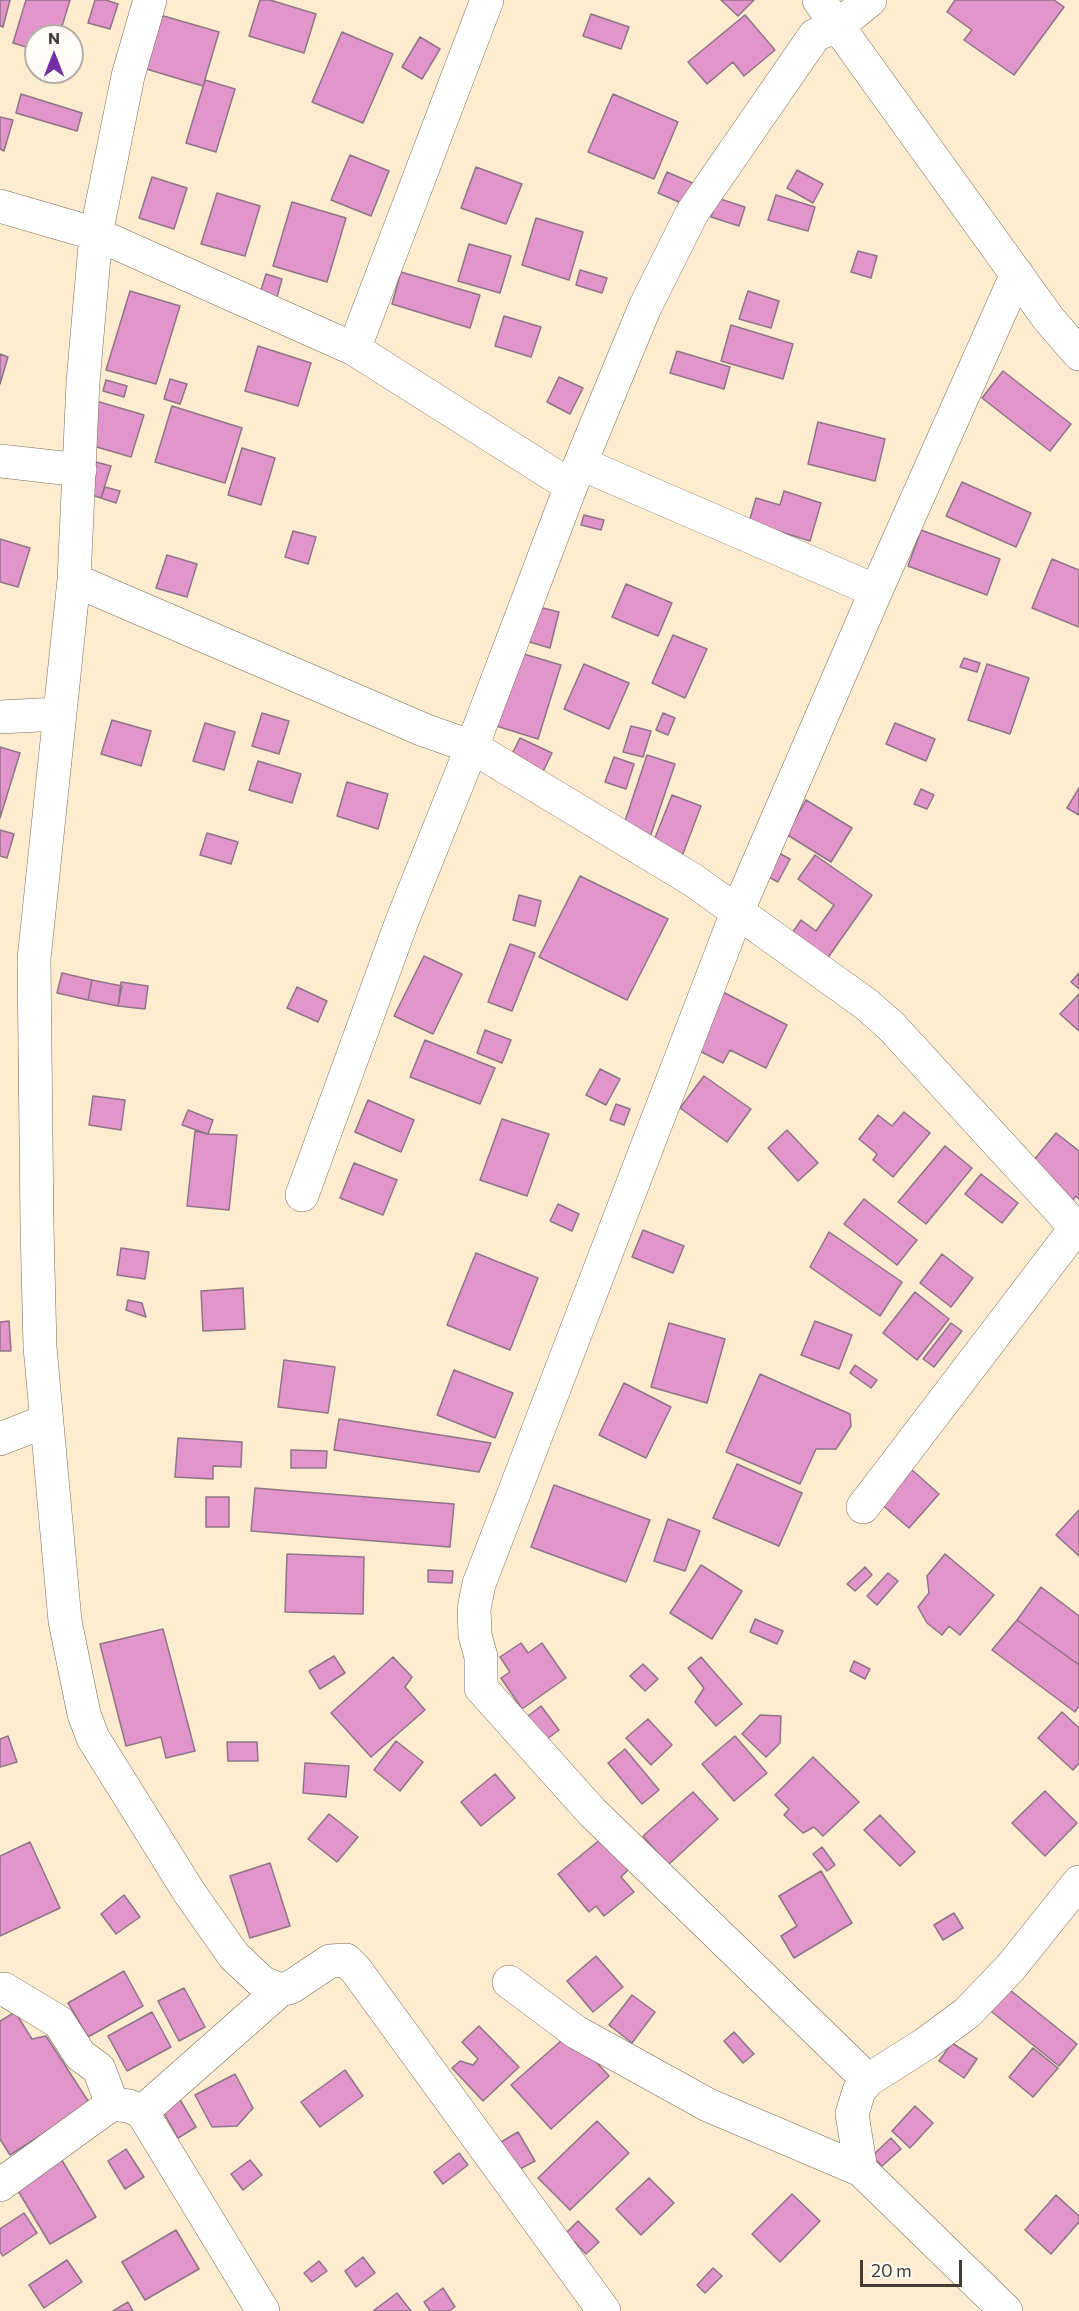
<!DOCTYPE html>
<style>
body{margin:0}
#map{position:relative;width:1079px;height:2311px;overflow:hidden;background:#fdecd0;font-family:Commissioner,sans-serif}
canvas{display:block}
.north{position:absolute;left:24px;top:24px;width:60px;height:60px;box-sizing:border-box;background:#fefbf5;border:2px solid #b3aea7;border-radius:50%;rotate:0deg;font-size:16px;font-weight:700;line-height:24px;text-align:center;color:#423b31}
.north::after{content:'';display:block;margin:auto;width:21px;height:27px;background:#7230a4;clip-path:polygon(50% 0,100% 100%,50% 72%,0 100%)}
.scale{position:absolute;left:860px;top:2260px;width:102px;height:27px;box-sizing:border-box;border:3px solid #423b31;border-top:0;padding-left:8px;font-size:18px;line-height:21px;white-space:nowrap;color:#423b31;-webkit-text-stroke:4px #fefbf5;paint-order:stroke}
</style>
<div id="map">
<canvas width="1079" height="2311"></canvas>
<div class="north">N</div>
<div class="scale">20 m</div>
</div>
<script>
const context = document.querySelector('canvas').getContext('2d');
context.lineJoin = 'round';
function paint(path, color) { context.fillStyle = color; context.fill(path, 'evenodd'); }
function stroke(path, color, width, dash) { context.strokeStyle = color; context.lineWidth = width; context.lineCap = dash ? 'butt' : 'round'; context.setLineDash(dash || []); context.stroke(path); }
const building = new Path2D(`
 M0 0H10L3 27 0 26Z
 M26 0H70L59 36H36V50L13 43Z
 M95 0H106L118 4 110 29 88 23Z
 M260 0H270L316 14 304 53 249 36Z
 M721 0H754L738 16Z
 M955 0H1054L1064 7 1014 75 964 40 972 30 947 12Z
 M591 14 629 27 621 49 583 36Z
 M160 15 219 32 203 86 143 68Z
 M745 15 775 50 744 76 733 62 707 84 688 62Z
 M342 32 393 54 363 123 312 102Z
 M420 37 440 49 422 79 402 67Z
 M205 80 235 89 216 152 186 143Z
 M21 94 82 113 77 131 16 113Z
 M613 94 678 122 654 179 588 152Z
 M0 117 13 120 4 151 0 149Z
 M350 155 389 171 371 216 331 200Z
 M476 167 522 184 506 224 461 208Z
 M797 170 823 184 813 203 787 188Z
 M667 172 697 185 688 206 658 193Z
 M152 177 187 188 174 229 139 218Z
 M217 193 260 206 245 256 201 244Z
 M776 195 815 207 808 231 768 220Z
 M717 198 745 207 739 226 711 217Z
 M292 202 346 218 327 282 273 266Z
 M536 218 583 232 569 280 522 265Z
 M469 244 511 256 500 293 458 281Z
 M858 251 877 256 871 278 851 272Z
 M580 270 607 278 602 293 576 285Z
 M401 272 480 295 470 328 392 304Z
 M266 274 282 279 274 308 257 303Z
 M130 291 180 306 156 384 106 370Z
 M748 291 779 301 771 328 739 319Z
 M504 316 541 327 531 357 495 346Z
 M731 325 793 344 783 379 721 361Z
 M258 346 311 363 298 406 245 391Z
 M677 351 730 367 724 389 670 373Z
 M0 354 8 357 0 384Z
 M1003 371 1071 424 1050 451 982 398Z
 M559 377 583 388 570 414 547 402Z
 M170 379 187 384 180 404 164 399Z
 M106 380 127 386 124 397 103 391Z
 M96 401 144 415 131 457 83 443Z
 M172 406 242 428 225 483 155 462Z
 M818 422 885 439 875 481 808 464Z
 M242 448 275 458 261 505 228 495Z
 M92 461 111 466 101 498 83 492Z
 M962 482 1031 513 1016 547 946 516Z
 M105 487 120 491 116 503 101 498Z
 M784 491 821 503 810 541 749 522 756 498 780 505Z
 M584 515 604 520 601 530 581 525Z
 M921 530 1000 559 987 595 908 566Z
 M293 531 316 537 308 564 285 557Z
 M0 539 30 548 18 587 0 582Z
 M167 555 197 564 187 597 156 588Z
 M1052 559 1079 570V627L1032 608Z
 M626 584 672 603 658 636 612 617Z
 M535 606 559 612 550 648 526 641Z
 M673 635 707 649 685 698 652 683Z
 M517 652 561 665 538 739 493 725Z
 M964 658 980 663 977 672 960 667Z
 M584 664 629 683 609 729 564 709Z
 M987 664 1029 678 1010 734 968 720Z
 M262 713 289 721 279 754 252 746Z
 M663 713 675 718 668 735 656 730Z
 M112 720 151 731 141 766 101 754Z
 M205 723 235 732 224 770 193 761Z
 M895 723 935 739 926 761 886 744Z
 M631 726 651 731 643 757 623 752Z
 M520 738 552 753 538 782 506 766Z
 M0 747 20 753 0 818Z
 M647 755 675 764 647 846 620 836Z
 M614 757 634 764 626 789 605 782Z
 M258 761 301 774 292 803 249 790Z
 M347 782 388 794 378 829 337 816Z
 M1079 788V815L1067 808Z
 M921 789 934 795 927 809 914 804Z
 M672 795 701 806 681 859 651 848Z
 M806 800 852 828 831 862 786 834Z
 M0 830 14 834 7 858 0 856Z
 M207 833 238 842 231 864 200 855Z
 M773 850 790 859 778 882 761 873Z
 M815 855 872 895 822 966 787 941 801 920 816 931 834 905 798 879Z
 M580 876 668 919 627 1000 539 957Z
 M519 895 541 901 535 926 513 920Z
 M510 944 535 953 512 1011 488 1002Z
 M424 956 462 974 433 1034 394 1016Z
 M62 973 92 980 88 1000 57 993Z
 M1079 973V989L1071 982Z
 M92 980 122 986 118 1006 88 1000Z
 M121 982 148 986 145 1009 118 1006Z
 M297 987 327 1001 318 1022 287 1008Z
 M721 991 787 1025 766 1068 730 1050 723 1063 692 1047Z
 M1079 994V1031L1060 1014Z
 M485 1030 511 1040 502 1063 477 1053Z
 M425 1040 495 1068 480 1104 410 1077Z
 M600 1069 620 1079 606 1105 586 1095Z
 M704 1076 751 1109 727 1142 680 1108Z
 M93 1096 125 1100 121 1130 89 1125Z
 M368 1100 414 1120 401 1152 355 1132Z
 M616 1104 630 1109 624 1125 610 1120Z
 M188 1110 213 1120 208 1134 182 1125Z
 M904 1112 930 1133 893 1177 873 1160 877 1154 859 1139 878 1115 892 1126Z
 M502 1119 549 1134 527 1196 480 1180Z
 M787 1130 818 1163 798 1181 768 1148Z
 M195 1131 208 1134 237 1135 229 1210 187 1206Z
 M1056 1133 1079 1151V1199L1076 1196 1072 1201 1029 1166Z
 M945 1146 972 1168 926 1224 898 1202Z
 M354 1163 397 1180 383 1215 340 1198Z
 M981 1174 1018 1203 1002 1223 965 1194Z
 M864 1199 917 1240 897 1265 844 1224Z
 M558 1204 579 1214 572 1231 550 1221Z
 M643 1230 684 1246 673 1273 632 1257Z
 M829 1232 902 1282 880 1316 810 1267Z
 M121 1248 149 1252 145 1279 117 1275Z
 M476 1253 538 1278 510 1350 447 1325Z
 M942 1254 973 1278 951 1307 920 1283Z
 M243 1288 245 1329 203 1331 201 1291Z
 M915 1292 949 1319 917 1360 883 1333Z
 M128 1300 142 1303 146 1317 126 1310Z
 M9 1321 11 1351H0V1322Z
 M815 1321 852 1335 839 1369 801 1355Z
 M669 1323 725 1339 707 1403 651 1387Z
 M951 1323 962 1331 934 1367 923 1359Z
 M284 1360 335 1367 328 1413 278 1407Z
 M855 1365 877 1380 871 1388 850 1373Z
 M454 1370 513 1393 495 1438 437 1415Z
 M760 1374 850 1414 851 1426 836 1449H816L800 1484 726 1452Z
 M624 1383 671 1407 646 1458 599 1435Z
 M339 1419 491 1443 479 1472 334 1450Z
 M178 1438 242 1442 241 1467 213 1466V1479L175 1477Z
 M291 1450 327 1451 326 1468H291Z
 M737 1464 802 1493 779 1546 713 1518Z
 M911 1469 939 1494 909 1528 880 1503Z
 M554 1485 650 1520 626 1582 531 1547Z
 M255 1488 454 1504 450 1547 251 1531Z
 M206 1497H229V1527H206Z
 M1079 1510V1556L1056 1535Z
 M668 1519 700 1531 685 1571 654 1561Z
 M287 1554 364 1557 363 1614 285 1612Z
 M945 1554 994 1595 960 1635 949 1626 942 1635 927 1623 918 1607 929 1593 927 1576Z
 M701 1565 742 1591 712 1639 670 1613Z
 M865 1567 872 1575 855 1591 847 1584Z
 M428 1570 453 1571 452 1583 428 1582Z
 M888 1573 898 1581 877 1605 867 1596Z
 M1041 1587 1079 1616V1665L1017 1620Z
 M755 1619 783 1631 777 1644 750 1632Z
 M1017 1620 1079 1665V1706L1075 1712 992 1650Z
 M163 1629 195 1751 166 1758 161 1737 126 1746 100 1644Z
 M521 1643 528 1653 542 1643 566 1678 522 1709 501 1678 510 1672 500 1657Z
 M334 1656 345 1673 320 1689 309 1671Z
 M393 1657 412 1677 405 1687 425 1710 371 1757 331 1713Z
 M701 1657 742 1704 716 1726 695 1702 704 1688 688 1668Z
 M854 1661 870 1669 865 1679 850 1671Z
 M643 1664 658 1679 645 1691 630 1676Z
 M541 1706 559 1730 542 1743 524 1719Z
 M1062 1712 1079 1728V1763L1073 1770 1038 1738Z
 M760 1715 781 1716 780 1743 766 1757 742 1734Z
 M648 1719 672 1745 651 1765 626 1738Z
 M8 1736 17 1762 0 1767V1739Z
 M735 1736 767 1773 734 1801 702 1764Z
 M396 1741 423 1762 400 1791 374 1770Z
 M227 1742H257L258 1761H228Z
 M625 1749 659 1790 642 1804 608 1763Z
 M813 1757 859 1802 823 1836 814 1827 803 1833 784 1815 789 1809 775 1795Z
 M305 1763 349 1766 346 1797 303 1793Z
 M495 1774 515 1798 481 1826 461 1802Z
 M1045 1791 1077 1823 1045 1856 1012 1823Z
 M693 1792 718 1819 668 1865 643 1836Z
 M329 1814 358 1837 337 1862 308 1839Z
 M880 1815 915 1852 900 1866 864 1830Z
 M601 1839 628 1870 621 1877 634 1892 604 1916 596 1906 589 1912 558 1874Z
 M30 1842 60 1908 0 1936V1856Z
 M822 1847 835 1865 827 1871 813 1854Z
 M270 1863 290 1926 250 1938 230 1876Z
 M821 1871 852 1923 794 1958 781 1936 797 1926 779 1896Z
 M124 1895 140 1917 116 1934 101 1914Z
 M954 1913 963 1928 943 1940 934 1925Z
 M596 1956 623 1987 593 2012 567 1981Z
 M124 1971 143 2006 88 2037 68 2003Z
 M1005 1986 1077 2044 1059 2066 987 2008Z
 M184 1988 205 2027 179 2041 158 2001Z
 M632 1995 655 2012 632 2043 609 2025Z
 M15 2012 32 2039 46 2036 90 2104 10 2155 0 2139V2021Z
 M152 2012 171 2047 127 2071 108 2036Z
 M479 2026 519 2067 483 2101 452 2068 460 2061 473 2065 478 2059 462 2042Z
 M734 2032 754 2054 743 2063 724 2041Z
 M570 2033 609 2076 551 2129 511 2085Z
 M952 2043 977 2059 964 2078 939 2061Z
 M1033 2048 1058 2068 1033 2097 1009 2077Z
 M345 2070 363 2096 320 2127 301 2102Z
 M235 2074 253 2108 237 2126 212 2127 195 2095Z
 M179 2098 196 2127 178 2138 161 2108Z
 M915 2106 933 2123 910 2148 892 2131Z
 M597 2121 629 2153 570 2210 538 2178Z
 M518 2132 535 2161 518 2170 501 2142Z
 M891 2138 901 2149 882 2166 872 2156Z
 M126 2149 144 2177 125 2189 108 2161Z
 M459 2153 468 2165 443 2184 434 2172Z
 M60 2157 96 2217 50 2244 14 2184Z
 M250 2160 262 2175 243 2190 231 2174Z
 M649 2178 674 2203 641 2235 616 2209Z
 M792 2194 820 2221 780 2262 752 2234Z
 M1056 2195 1079 2216V2222L1051 2254 1025 2230Z
 M24 2213 37 2233 3 2256 0 2252V2229Z
 M578 2221 599 2242 586 2254 566 2233Z
 M176 2230 199 2269 145 2300 122 2262Z
 M363 2257 375 2273 356 2287 345 2271Z
 M67 2260 82 2282 44 2308 29 2285Z
 M319 2261 327 2271 312 2282 304 2273Z
 M713 2268 722 2276 705 2293 697 2285Z
 M443 2288 455 2307 449 2311H430L424 2302Z
 M397 2293 411 2311H373Z
 M128 2302 133 2311H113Z`);
paint(building, '#e295cb');
stroke(building, '#8f7587', 1.5);
const minor = new Path2D(`
 M150 0 128 76 96 234 83 382 74 580 34 959 37 1226 40 1347 65 1621 84 1714 93 1738 189 1892 234 1956 263 1983 280 1990 291 1987 330 1961 346 1960 356 1970 604 2311
 M819 0 1048 318 1079 354
 M0 206 96 234 354 349 571 486
 M354 349 487 0
 M0 461 80 470
 M582 464 876 591
 M74 580 424 730 472 747 693 880 866 1004 891 1026 1079 1231
 M0 717 58 714
 M302 1195 402 921 472 747 571 486 645 307 692 213 815 35 838 26 870 0
 M0 1439 46 1421
 M863 1507 1075 1229
 M509 1982 576 2032 708 2105 861 2170 1006 2311
 M0 1990 4 1989 59 2022 80 2055 99 2069 112 2104 129 2106 142 2112 263 2311
 M868 2080 592 1812 481 1688V1657L475 1635 474 1609 479 1584 738 910 876 591 1017 274
 M142 2112 280 1990
 M861 2170 852 2114 859 2091 868 2080 925 2044 967 2013 1011 1967 1079 1882
 M0 2185 112 2104`);
stroke(minor, '#7a6b53', 34);
stroke(minor, '#fff', 33);
</script>
